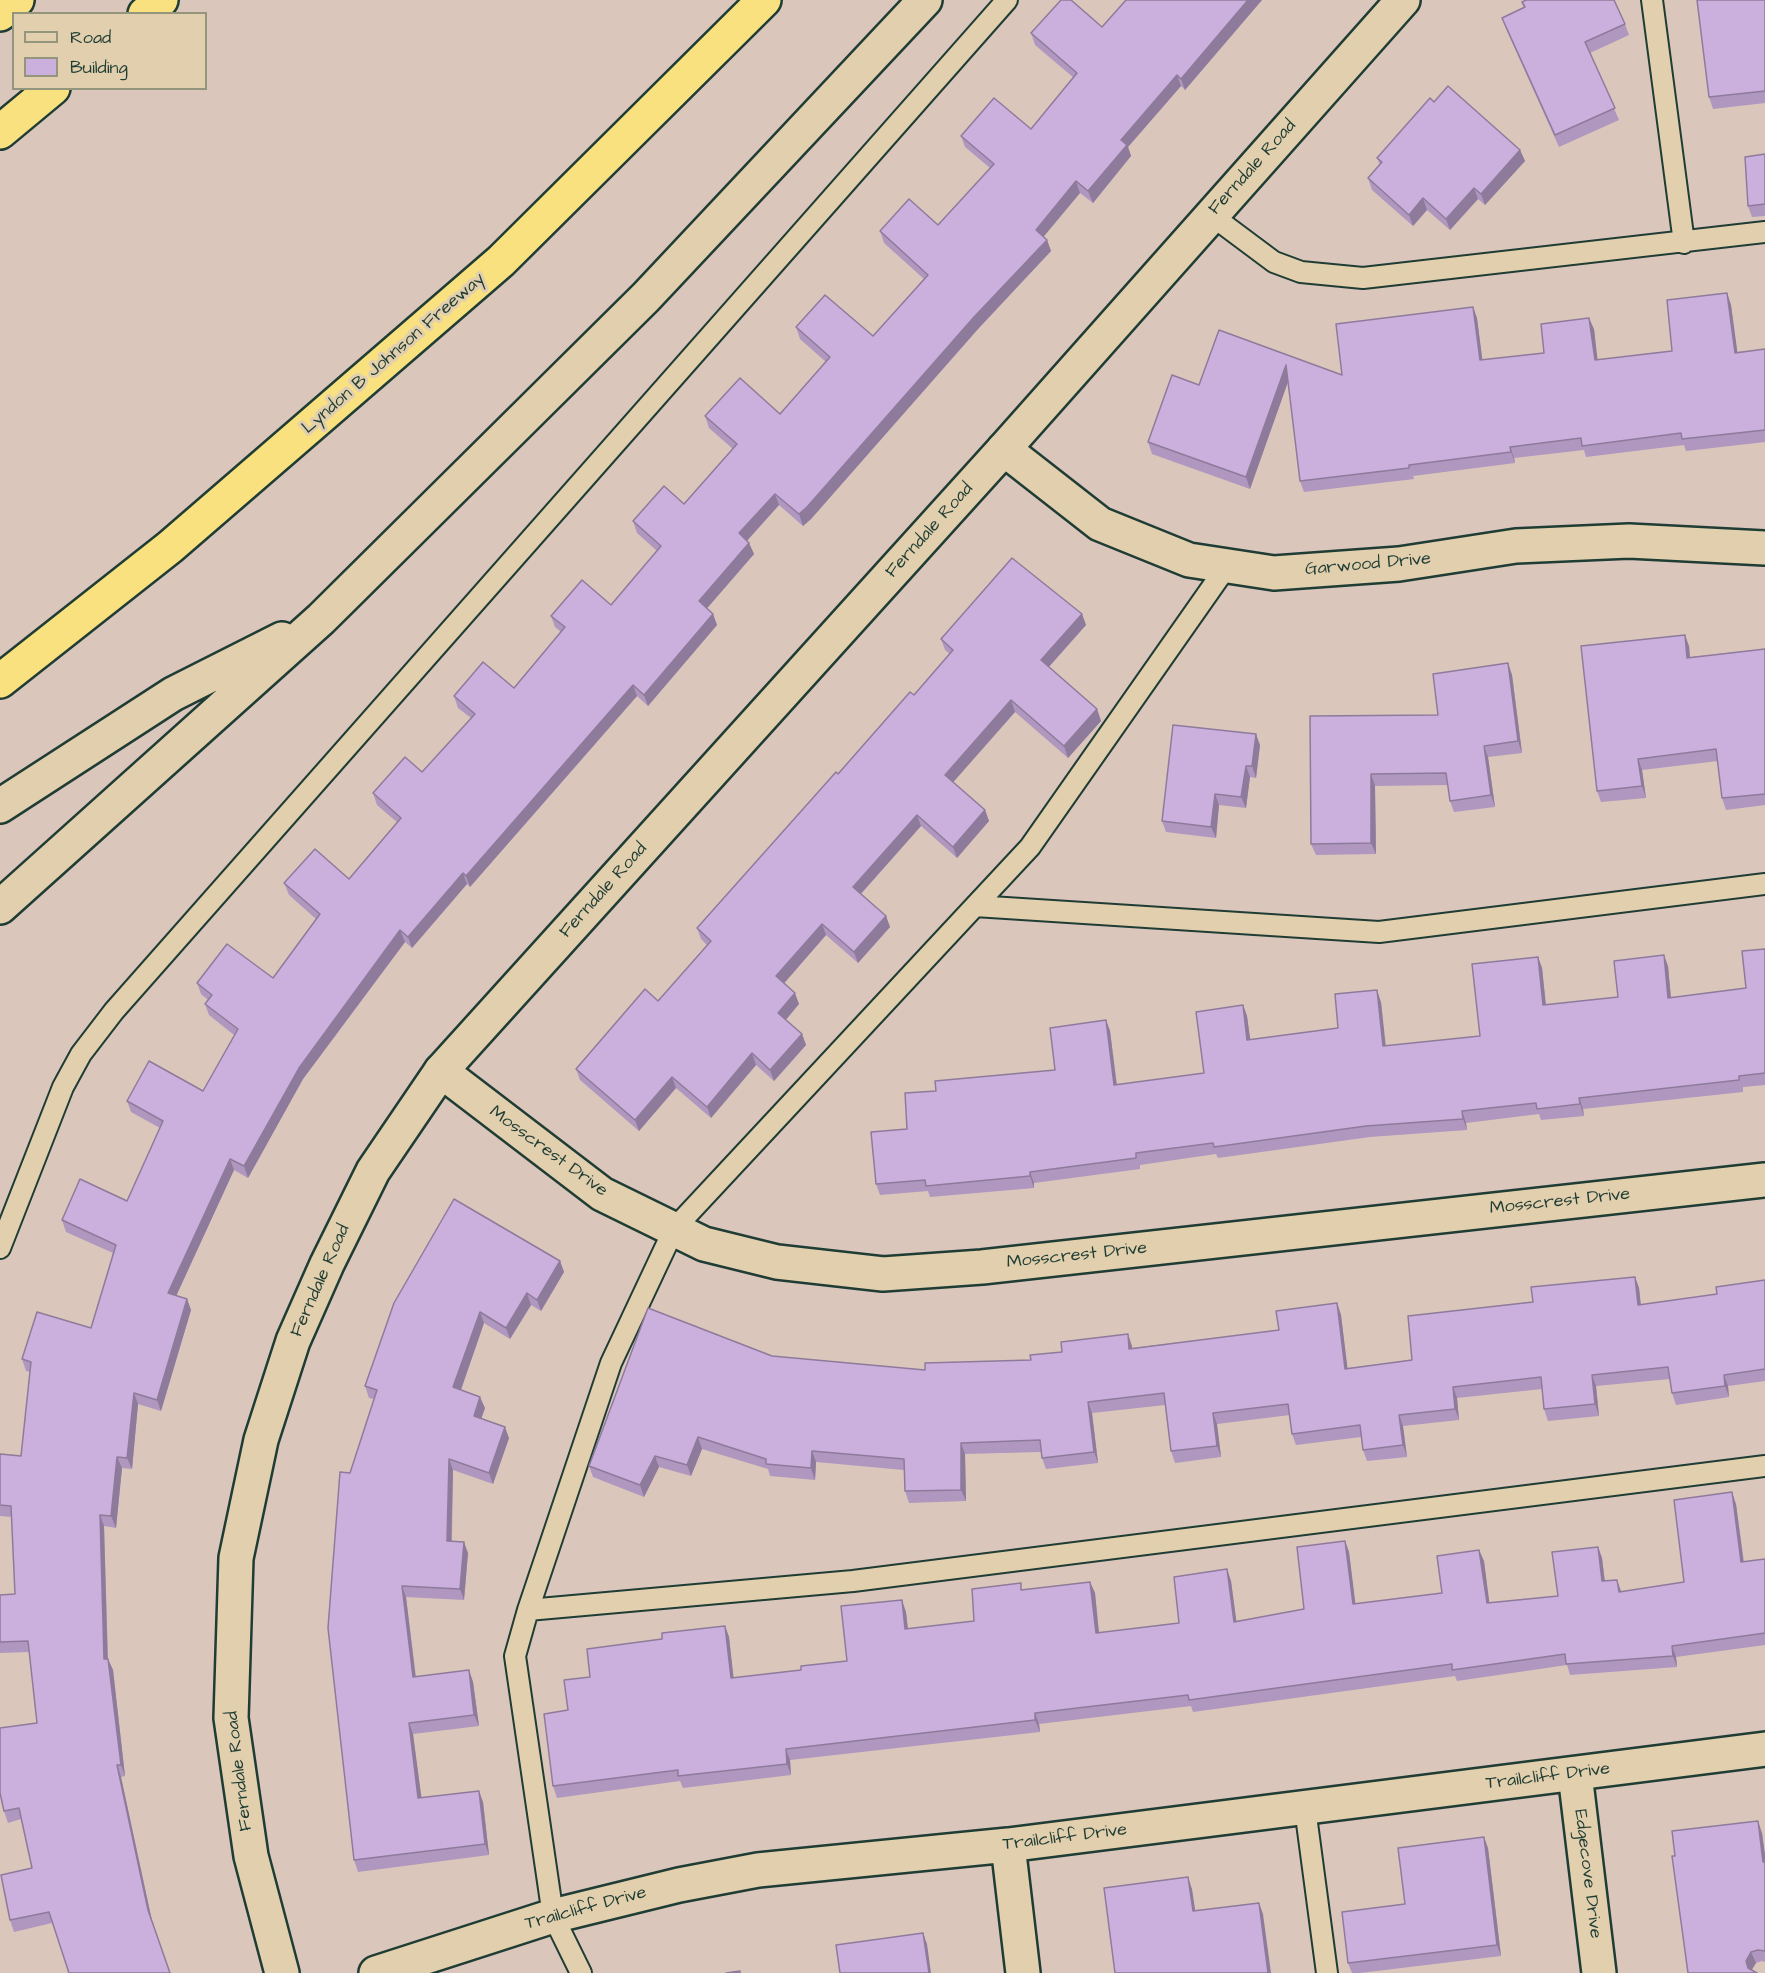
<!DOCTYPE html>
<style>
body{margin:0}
#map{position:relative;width:1765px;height:1973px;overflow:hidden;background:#dbc6bc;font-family:"Architects Daughter",sans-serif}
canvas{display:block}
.legend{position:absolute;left:12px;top:12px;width:195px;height:78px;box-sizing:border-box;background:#e2cfad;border:2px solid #94957d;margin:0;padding:8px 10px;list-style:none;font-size:18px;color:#1f3d34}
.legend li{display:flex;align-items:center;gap:12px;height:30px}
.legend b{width:30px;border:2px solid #94957d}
</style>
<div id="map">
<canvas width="1765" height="1973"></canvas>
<ul class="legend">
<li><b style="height:8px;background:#e2cfad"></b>Road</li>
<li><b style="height:16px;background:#cbb0de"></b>Building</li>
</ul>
</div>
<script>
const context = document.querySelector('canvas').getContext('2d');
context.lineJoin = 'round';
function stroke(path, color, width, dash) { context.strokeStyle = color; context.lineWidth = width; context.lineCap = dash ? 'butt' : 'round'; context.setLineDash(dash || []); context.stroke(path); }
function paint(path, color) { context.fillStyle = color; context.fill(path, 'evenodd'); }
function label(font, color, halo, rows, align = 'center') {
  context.font = font + ' "Architects Daughter",sans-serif'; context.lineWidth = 6; context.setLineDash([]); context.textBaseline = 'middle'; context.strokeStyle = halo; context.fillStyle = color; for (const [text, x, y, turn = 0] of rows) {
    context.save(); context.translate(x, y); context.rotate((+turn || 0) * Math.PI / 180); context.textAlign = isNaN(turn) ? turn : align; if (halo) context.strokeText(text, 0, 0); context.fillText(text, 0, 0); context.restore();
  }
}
const service = new Path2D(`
 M1652 0 1684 243
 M1211 215 1274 262 1301 272 1363 278 1765 232
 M975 906 1379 932 1765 884
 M0 1248 63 1087 81 1054 114 1011 1007 0
 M528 1610 853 1581 1765 1466
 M1305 1808 1327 1973
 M581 1973 553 1916 515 1656 528 1610 611 1363 674 1229 1030 847 1227 566`);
const minor = new Path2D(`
 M1004 449 1100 524 1189 560 1274 573 1399 564 1516 546 1629 541 1765 548
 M441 1071 602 1194 704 1244 777 1262 883 1274 982 1267 1765 1180
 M1575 1774 1599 1973
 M1008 1845 1023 1973
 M376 1973 553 1916 679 1885 758 1870 1008 1845 1765 1749`);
const tertiary = new Path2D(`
 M282 1973 251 1856 231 1718 236 1558 261 1440 293 1341 327 1264 373 1171 441 1071 1004 449 1403 0`);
const secondary = new Path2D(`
 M0 806 173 694 282 639
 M0 907 321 619 646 297 925 0`);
const motorway = new Path2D(`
 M0 14 17 0
 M145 14 161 0
 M0 132 53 88
 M0 681 170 547 501 261 764 0`);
stroke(service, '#1f3d34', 24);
stroke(minor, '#1f3d34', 38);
stroke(tertiary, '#1f3d34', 38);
stroke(secondary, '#1f3d34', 38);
stroke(motorway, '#1f3d34', 38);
stroke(service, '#e2cfad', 20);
stroke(minor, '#e2cfad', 33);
stroke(tertiary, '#e2cfad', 33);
stroke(secondary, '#e2cfad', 33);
stroke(motorway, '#fae180', 33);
paint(new Path2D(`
 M1262 0 1185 90 1181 86 1128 147 1131 156 1093 203 1080 193 1043 237 1047 240 1051 251 978 329 811 519 803 526 779 505 747 541 749 543 754 554 707 608 713 614 717 625 648 706 637 696 470 887 467 884 412 948 405 942 303 1079 248 1178 234 1170 176 1296 187 1299 191 1310 161 1411 138 1404 132 1469 122 1468 116 1528 104 1526 108 1659 113 1670 125 1776 121 1777 152 1921 52 1923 14 1932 10 1920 32 1868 21 1819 8 1823 4 1811 37 1723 29 1652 0 1653V1595L15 1594 12 1517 0 1516V1454L21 1456 30 1372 26 1371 22 1359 91 1328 113 1253 66 1232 62 1220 127 1201 160 1128 131 1112 127 1101 203 1091 234 1035 209 1015 205 1004 208 1000 201 994 197 983 273 978 316 919 289 895 284 883 349 879 398 823 377 805 373 793 422 772 471 718 458 708 454 696 514 688 561 632 555 627 551 616 611 605 657 551 637 533 633 521 684 504 733 449 709 428 705 416 780 414 826 362 800 339 796 327 873 336 924 279 884 243 880 231 938 225 990 168 965 147 961 136 1031 129 1074 78 1035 45 1031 33 1102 27Z
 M1765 0V103L1713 109 1709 97Z
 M1522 2 1625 24 1629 35 1590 53 1619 120 1559 147 1506 29 1502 18 1524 8Z
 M1434 102 1520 150 1525 161 1485 205 1478 199 1450 230 1427 210 1413 226 1372 190 1368 178 1380 165 1377 158Z
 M1765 154V216L1752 217 1748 206Z
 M1727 293 1731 305 1737 352 1765 349V442L1686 451 1684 445 1586 457 1584 450 1514 458 1515 463 1413 476 1414 479 1304 492 1300 481 1288 382 1250 489 1152 454 1148 442 1199 385 1342 375 1473 307 1477 318 1482 360 1544 353 1594 329 1597 360 1672 351Z
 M1082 614 1086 625 1049 667 1097 709 1101 721 1068 758 1015 712 953 782 985 810 989 821 957 858 921 826 861 894 886 916 890 927 858 963 826 935 784 983 799 1004 786 1020 802 1034 806 1045 774 1081 756 1065 711 1118 676 1088 639 1131 580 1080 576 1069 658 1001 707 945 701 939 697 928 838 774 914 695 950 654 945 650 941 639Z
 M1689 646 1690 657 1765 649V805L1726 810 1722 798 1718 761 1642 770 1646 798 1601 802 1597 791Z
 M1508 663 1512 675 1522 753 1488 757 1495 807 1454 812 1450 801 1448 785 1375 786 1376 854 1316 855 1311 844 1310 716 1438 715Z
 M1260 745 1256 778 1250 777 1246 808 1219 805 1216 838 1166 832 1162 821Z
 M1765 949V1085L1743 1087V1092L1583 1109 1584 1116 1541 1120 1539 1114 1466 1123 1467 1130 1370 1137 1218 1158 1216 1154 1140 1165V1169L1034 1183V1188L930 1197 928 1191 880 1195 876 1184 907 1129 936 1091 1055 1070 1106 1020 1110 1031 1117 1085 1204 1073 1243 1005 1247 1016 1250 1040 1338 1028 1381 1002 1385 1046 1480 1036 1538 957 1542 968 1546 1005 1618 997 1668 966 1671 998 1746 988Z
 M560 1261 564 1272 541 1311 531 1305 510 1339 484 1323 461 1390 485 1408 481 1419 509 1438 493 1484 453 1470 452 1541 468 1553 464 1600 406 1597 416 1677 469 1670 473 1682 479 1726 413 1734 421 1797 483 1802 489 1855 358 1872 354 1860 374 1399 369 1398 365 1386Z
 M1635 1277 1639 1288 1641 1305 1717 1294 1765 1280V1381L1728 1386 1729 1397 1676 1405 1672 1393 1670 1379 1596 1386 1599 1416 1548 1421 1544 1409 1542 1389 1457 1398 1459 1420 1403 1426 1407 1457 1367 1461 1363 1450 1361 1437 1296 1445 1292 1434 1290 1415 1217 1424 1221 1457 1175 1463 1171 1451 1165 1405 1092 1413 1098 1463 1046 1469 1042 1458 1041 1452 965 1454 966 1501 909 1503 905 1491 904 1470 816 1462 815 1480 770 1476 768 1469 702 1449 691 1476 659 1467 644 1497 593 1477 589 1466 772 1356 925 1370 1031 1360 1132 1346V1348L1279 1330 1337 1303 1341 1315 1347 1368 1412 1360 1533 1302Z
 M1736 1504 1744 1562 1765 1559V1645L1676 1657 1677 1667 1570 1675 1567 1665 1457 1681 1455 1676 1193 1712 1191 1706 1039 1724 1040 1732 790 1760 791 1775 683 1788 680 1781 557 1798 553 1786 568 1710 590 1677 662 1639 725 1626 729 1637 733 1678 801 1670 847 1661 906 1612 908 1629 974 1621 1023 1590 1090 1582 1095 1593 1099 1633 1179 1623 1227 1569 1231 1581 1236 1621 1304 1609 1345 1541 1349 1552 1355 1604 1442 1593 1479 1550 1484 1561 1489 1603 1558 1596 1598 1547 1602 1558 1605 1581 1622 1592 1684 1582Z
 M1762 1833 1765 1855V1962L1762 1961 1756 1963 1751 1970 1688 1973Z
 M1488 1848 1501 1956 1360 1973H1352L1348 1963 1405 1904Z`), '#af97bf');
paint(new Path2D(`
 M1248 0H1262L1185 90 1181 79Z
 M1177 75 1181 86 1128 147 1131 156 1093 203 1088 191 1121 140Z
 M1520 150 1525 161 1485 205 1481 194Z
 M1076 181 1080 193 1040 241 1036 230Z
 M1474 188 1478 199 1450 230 1446 219Z
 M1423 198 1427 210 1413 226 1409 215Z
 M1047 240 1051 251 978 329 811 519 803 526 799 514 974 317Z
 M1727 293 1731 305 1739 364 1735 353Z
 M1473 307 1477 318 1484 372 1480 360Z
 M1589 318 1594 329 1599 372 1595 360Z
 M1286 365 1290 376 1250 489 1246 477Z
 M1510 447 1514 458 1515 463 1511 452Z
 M775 494 779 505 743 545 739 533Z
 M749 543 754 554 703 613 699 601Z
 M713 614 717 625 648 706 644 695Z
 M1082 614 1086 625 1045 671 1041 660Z
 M1685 635 1689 646 1691 669 1687 658Z
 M1508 663 1512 675 1522 753 1518 741Z
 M633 685 637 696 470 887 466 876Z
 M1011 700 1015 712 949 787 945 775Z
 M1097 709 1101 721 1068 758 1064 746Z
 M1256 734 1260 745 1256 778 1252 766Z
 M1484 746 1488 757 1495 807 1491 795Z
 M1638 759 1642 770 1646 798 1642 786Z
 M1246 766 1250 777 1246 808 1241 797Z
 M1371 774 1375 786 1376 854 1371 843Z
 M1215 794 1219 805 1216 838 1211 827Z
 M985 810 989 821 957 858 953 847Z
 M917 815 921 826 857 898 853 887Z
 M463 873 467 884 412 948 408 937Z
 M886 916 890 927 858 963 854 952Z
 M822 924 826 935 780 988 776 976Z
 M400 930 405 942 303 1079 248 1178 244 1166 299 1068Z
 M1664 955 1668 966 1672 1009 1668 998Z
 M1538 957 1542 968 1547 1016 1543 1005Z
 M1377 990 1381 1002 1387 1057 1383 1046Z
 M795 993 799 1004 782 1024 778 1013Z
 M1243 1005 1247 1016 1252 1052 1247 1040Z
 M1106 1020 1110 1031 1118 1096 1114 1085Z
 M802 1034 806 1045 774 1081 770 1070Z
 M752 1053 756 1065 711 1118 707 1107Z
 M672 1077 676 1088 639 1131 635 1120Z
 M1579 1098 1583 1109 1584 1116 1580 1104Z
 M1462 1111 1466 1123 1467 1130 1463 1119Z
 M230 1159 234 1170 172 1305 168 1293Z
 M1030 1172 1034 1183V1188L1030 1176Z
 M560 1261 564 1272 541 1311 537 1300Z
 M1635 1277 1639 1288 1642 1317 1638 1305Z
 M527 1293 531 1305 510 1339 506 1328Z
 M187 1299 191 1310 161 1411 157 1400Z
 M1337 1303 1341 1315 1349 1380 1345 1369Z
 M480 1312 484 1323 458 1398 453 1387Z
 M1128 1334 1132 1346 1133 1360 1129 1349Z
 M1592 1375 1596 1386 1599 1416 1595 1404Z
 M1724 1375 1728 1386 1729 1397 1725 1386Z
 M1453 1387 1457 1398 1459 1420 1455 1409Z
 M134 1393 138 1404 132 1469 127 1458Z
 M480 1397 485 1408 478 1428 474 1416Z
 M1088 1402 1092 1413 1098 1463 1094 1452Z
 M1213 1413 1217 1424 1221 1457 1217 1446Z
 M1399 1415 1403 1426 1407 1457 1403 1445Z
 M505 1427 509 1438 493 1484 489 1473Z
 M698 1437 702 1449 691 1476 687 1465Z
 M961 1443 965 1454 966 1501 961 1490Z
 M812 1451 816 1462 815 1480 811 1468Z
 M655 1456 659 1467 644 1497 640 1485Z
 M117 1457 122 1468 116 1528 111 1516Z
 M449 1459 453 1470 451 1552 447 1541Z
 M1732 1492 1736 1504 1745 1574 1741 1562Z
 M100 1515 104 1526 108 1671 104 1659Z
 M1345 1541 1349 1552 1357 1616 1353 1604Z
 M464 1542 468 1553 464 1600 460 1589Z
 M1598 1547 1602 1558 1606 1593 1602 1581Z
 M1479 1550 1484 1561 1491 1615 1487 1603Z
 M1227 1569 1231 1581 1238 1633 1234 1622Z
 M1617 1580 1621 1591 1623 1604 1619 1592Z
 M1090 1582 1095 1593 1100 1644 1096 1633Z
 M402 1586 406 1597 417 1689 413 1677Z
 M902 1600 906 1612 909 1640 905 1629Z
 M725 1626 729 1637 735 1690 731 1678Z
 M1672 1646 1676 1657 1677 1667 1673 1656Z
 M108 1659 113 1670 125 1776 121 1765Z
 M469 1670 473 1682 479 1726 474 1715Z
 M1035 1713 1039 1724 1040 1732 1035 1720Z
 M409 1723 413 1734 423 1809 418 1798Z
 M786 1749 790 1760 791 1775 787 1764Z
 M117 1765 121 1777 152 1921 148 1910Z
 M479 1791 483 1802 489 1855 485 1844Z
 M1758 1821 1762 1833 1765 1855V1867L1763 1862Z
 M1484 1837 1488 1848 1501 1956 1497 1945Z
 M1188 1877 1192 1889 1197 1922 1193 1911Z
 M1259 1903 1263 1914 1271 1973H1268Z
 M923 1933 927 1944 931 1973H929Z
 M1751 1952 1756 1963 1750 1973 1746 1961Z`), '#8e7b9b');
const building = new Path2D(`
 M1061 0H1071L1102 27 1126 0H1248L1181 79 1177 75 1121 140 1127 145 1088 191 1076 181 1036 230 1047 240 974 317 807 507 799 514 775 494 739 533 749 543 699 601 713 614 644 695 633 685 466 876 463 873 408 937 400 930 299 1068 244 1166 230 1159 168 1293 187 1299 157 1400 134 1393 127 1458 117 1457 111 1516 100 1515 104 1659H108L121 1765H117L148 1910 170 1973H69L49 1912 10 1920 1 1875 32 1868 19 1808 4 1811 0 1793V1728L37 1723 28 1641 0 1642V1595L15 1594 11 1506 0 1505V1454L21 1456 31 1362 22 1359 37 1312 91 1328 116 1245 62 1220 80 1179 127 1201 163 1121 127 1101 149 1061 203 1091 238 1029 205 1004 212 995 197 983 227 944 273 978 320 914 284 883 315 849 349 879 401 818 373 793 405 757 422 772 475 714 454 696 483 662 514 688 565 627 551 616 582 580 611 605 661 546 633 521 664 486 684 504 737 444 705 416 740 378 780 414 830 357 796 327 825 295 873 336 928 275 880 231 909 199 938 225 994 164 961 136 994 98 1031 129 1077 73 1031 33Z
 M1526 0H1614L1625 24 1585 42 1615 108 1555 135 1502 18 1525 7 1522 2Z
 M1697 0H1765V91L1709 97Z
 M1448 86 1520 150 1481 194 1474 188 1446 219 1423 198 1409 215 1368 178 1382 162 1377 158 1430 98 1434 102Z
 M1765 154V204L1748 206 1745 157Z
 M1727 293 1735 353 1765 349V430L1682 439 1681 433 1582 446 1581 438 1510 447 1511 452 1409 465V468L1300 481 1286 365 1246 477 1148 442 1172 375 1199 385 1219 330 1342 375 1336 324 1473 307 1480 360 1544 353 1541 324 1589 318 1595 360 1672 351 1667 300Z
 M1012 558 1082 614 1041 660 1097 709 1064 746 1011 700 945 775 985 810 953 847 917 815 853 887 886 916 854 952 822 924 776 976 795 993 778 1013 802 1034 770 1070 752 1053 707 1107 672 1077 635 1120 576 1069 645 989 658 1001 711 941 697 928 836 772 838 774 910 692 914 695 953 650 941 639Z
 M1685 635 1687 658 1765 649V794L1722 798 1716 749 1638 759 1642 786 1597 791 1581 646Z
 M1508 663 1518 741 1484 746 1491 795 1450 801 1446 773 1371 774V843L1311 844 1310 716 1438 715 1433 674Z
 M1173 725 1256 734 1252 766H1246L1241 797 1215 794 1211 827 1162 821Z
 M1765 949V1073L1739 1076V1080L1579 1098 1580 1104 1537 1109 1536 1103 1462 1111 1463 1119 1366 1126 1214 1147 1213 1143 1136 1153V1158L1030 1172V1176L926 1186 925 1180 876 1184 871 1132 907 1129 905 1093 936 1091 935 1081 1055 1070 1050 1028 1106 1020 1114 1085 1204 1073 1196 1012 1243 1005 1247 1040 1338 1028 1335 994 1377 990 1383 1046 1480 1036 1472 964 1538 957 1543 1005 1618 997 1614 961 1664 955 1668 998 1746 988 1742 951Z
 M454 1199 560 1261 537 1300 527 1293 506 1328 480 1312 453 1387 480 1397 474 1416 505 1427 489 1473 449 1459 447 1541 464 1542 460 1589 402 1586 413 1677 469 1670 474 1715 409 1723 418 1798 479 1791 485 1844 354 1860 328 1628 340 1472 350 1473 377 1390 365 1386 394 1303Z
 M1635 1277 1638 1305 1717 1294 1716 1287 1765 1280V1369L1724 1375 1725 1386 1672 1393 1668 1367 1592 1375 1595 1404 1544 1409 1541 1377 1453 1387 1455 1409 1399 1415 1403 1445 1363 1450 1360 1425 1292 1434 1288 1404 1213 1413 1217 1446 1171 1451 1164 1393 1088 1402 1094 1452 1042 1458 1040 1440 961 1443V1490L905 1491 904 1459 812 1451 811 1468 766 1464V1459L698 1437 687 1465 655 1456 640 1485 589 1466 648 1308 772 1356 925 1370V1363L1031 1360 1030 1355 1062 1352 1061 1342 1128 1334 1129 1349 1279 1330 1276 1311 1337 1303 1345 1369 1412 1360 1408 1316 1533 1302 1531 1287Z
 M1732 1492 1741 1562 1765 1559V1633L1672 1646 1673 1656 1566 1664 1565 1654 1452 1670V1664L1189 1700 1188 1695 1035 1713V1720L786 1749 787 1764 678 1776V1770L553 1786 544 1714 568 1710 564 1680 590 1677 587 1649 662 1639V1633L725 1626 731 1678 801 1670V1666L847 1661 841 1606 902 1600 905 1629 974 1621 972 1589 1021 1583V1590L1090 1582 1096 1633 1179 1623 1174 1577 1227 1569 1234 1622 1304 1609 1297 1547 1345 1541 1353 1604 1442 1593 1437 1556 1479 1550 1487 1603 1558 1596 1552 1552 1598 1547 1602 1581 1617 1580 1619 1592 1684 1582 1674 1500Z
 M1758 1821 1763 1862H1765V1951L1758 1950 1751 1952 1746 1961 1748 1968 1757 1973H1688L1672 1856H1675L1672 1831Z
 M1484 1837 1497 1945 1348 1963 1342 1912 1405 1904 1398 1848Z
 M1188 1877 1193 1911 1259 1903 1268 1973H1115L1104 1888Z
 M923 1933 929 1973H840L836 1945Z
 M740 1971V1973H726Z`);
paint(building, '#cbb0de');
stroke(building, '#8e7b9b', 1.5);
label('18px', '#1f3d34', '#e2cfad', [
 ["Ferndale Road",1253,168,-48],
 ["Lyndon B Johnson Freeway",394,354,-41],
 ["Ferndale Road",930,531,-48],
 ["Garwood Drive",1368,565,-5],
 ["Ferndale Road",604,891,-48],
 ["Mosscrest Drive",548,1152,36],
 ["Mosscrest Drive",1560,1202,-6],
 ["Mosscrest Drive",1077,1256,-6],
 ["Ferndale Road",321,1281,-66],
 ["Ferndale Road",240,1771,-97],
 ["Trailcliff Drive",1548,1777,-7],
 ["Trailcliff Drive",1065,1838,-7],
 ["Edgecove Drive",1587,1874,83],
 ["Trailcliff Drive",586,1909,-15]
]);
</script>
